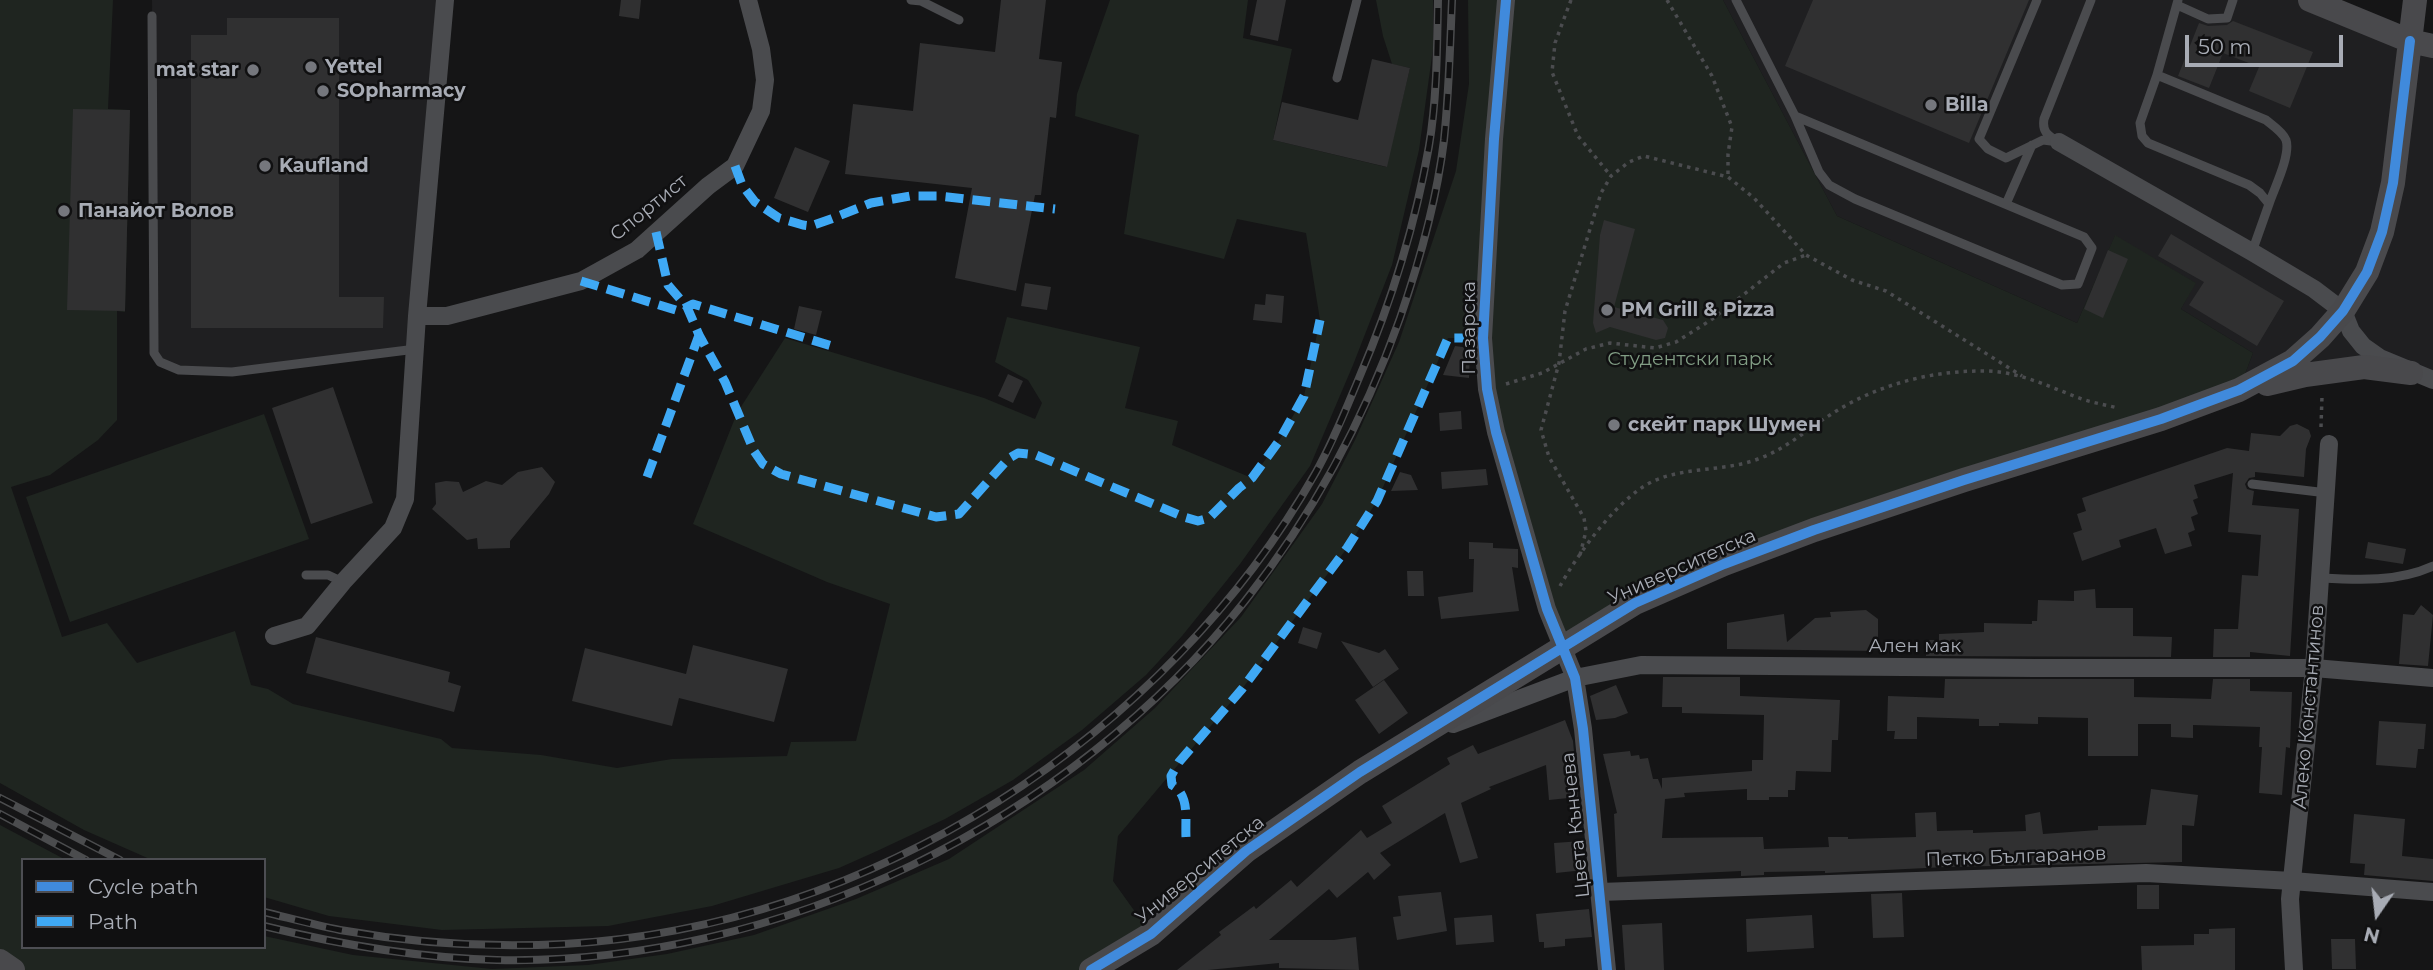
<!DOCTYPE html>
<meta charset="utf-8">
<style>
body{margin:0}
#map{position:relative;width:2433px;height:970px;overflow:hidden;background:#151516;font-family:Montserrat,sans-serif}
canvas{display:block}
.legend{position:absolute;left:21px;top:858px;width:245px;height:91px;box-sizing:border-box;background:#101011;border:2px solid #4d4e53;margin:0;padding:9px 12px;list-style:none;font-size:21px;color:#a8acb5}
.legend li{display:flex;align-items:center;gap:14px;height:35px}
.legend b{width:35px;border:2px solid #4d4e53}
.north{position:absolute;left:2342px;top:879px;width:70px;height:70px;-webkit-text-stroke:5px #101011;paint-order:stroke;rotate:194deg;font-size:19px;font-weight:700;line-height:28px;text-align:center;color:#a8acb5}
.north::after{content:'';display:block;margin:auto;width:24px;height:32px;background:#a8acb5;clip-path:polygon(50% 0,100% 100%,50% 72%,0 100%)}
.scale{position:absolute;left:2185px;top:35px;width:158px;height:32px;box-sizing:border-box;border:4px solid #a8acb5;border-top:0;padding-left:9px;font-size:21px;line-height:24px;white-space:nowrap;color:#a8acb5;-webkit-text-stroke:5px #101011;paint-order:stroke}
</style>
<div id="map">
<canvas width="2433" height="970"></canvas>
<ul class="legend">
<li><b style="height:9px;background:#408adc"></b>Cycle path</li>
<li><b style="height:9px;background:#3fa9f5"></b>Path</li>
</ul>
<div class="north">N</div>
<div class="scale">50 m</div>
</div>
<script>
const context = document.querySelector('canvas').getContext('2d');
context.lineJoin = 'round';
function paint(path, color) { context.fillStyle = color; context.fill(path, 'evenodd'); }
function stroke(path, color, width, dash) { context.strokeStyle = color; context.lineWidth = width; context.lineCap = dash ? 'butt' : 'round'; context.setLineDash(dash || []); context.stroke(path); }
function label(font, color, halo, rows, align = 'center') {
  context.font = font + ' Montserrat,sans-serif'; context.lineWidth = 5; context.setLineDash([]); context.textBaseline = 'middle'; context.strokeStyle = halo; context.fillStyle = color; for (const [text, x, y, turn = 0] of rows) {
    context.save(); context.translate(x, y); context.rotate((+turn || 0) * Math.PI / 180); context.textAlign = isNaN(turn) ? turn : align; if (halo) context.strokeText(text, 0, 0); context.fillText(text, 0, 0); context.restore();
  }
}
paint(new Path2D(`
 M152 0H445L416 349 232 372 179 370 160 362 154 348Z
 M1723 0H2310L2433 46V380L2411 373 2239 390 2253 353 2181 309 2195 283 2115 236 2077 323 1837 216Z`), '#1f1f21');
paint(new Path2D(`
 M0 0H113L108 109 130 110 125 312 117 311V420L98 440 50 475 11 487 62 637 107 623 137 663 235 631 251 685 268 689 293 704 441 739 452 748 541 755 617 768 672 759 787 756 791 742 856 741 890 604 827 582 693 524 737 413 785 338 984 398 1035 419 1042 403 1028 380 995 362 1007 317 1140 347 1125 408 1178 421 1172 445 1252 478 1279 441 1304 396 1320 320 1306 233 1237 219 1224 259 1124 234 1139 135 1075 116 1077 94 1110 0H1248L1243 38 1292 49 1273 140 1386 167 1410 68 1392 64 1383 36 1376 0H1433V49L1419 150 1392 265 1353 365 1310 466 1240 564 1182 636 1146 675 1082 730 1013 780 945 819 877 851 839 868 712 906 608 926 442 930 329 916 264 897V860H152L84 830 0 783Z
 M1468 0H1723L1837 216 2077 323 2115 235 2196 283 2181 309 2253 353 2239 390 1815 530 1562 647 1496 432 1483 338H1448L1377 501 1347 548 1242 689 1118 836 1113 881 1151 934 1091 970H13L0 961V825L66 860H23V947H264V936L353 955 492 969 588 965 667 954 754 935 856 899 949 859 1084 770 1155 708 1241 617 1322 504 1355 440 1399 342 1456 171 1469 84Z
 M264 414 309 539 70 622 26 497Z`), '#1f2520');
paint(new Path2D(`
 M621 0H641L639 19 619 16Z
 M1001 0H1046L1039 59 1062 62 1056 118 1050 117 1041 195H1035L1016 291 955 278 972 188 845 174 853 104 913 111 920 43 995 52Z
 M1257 0H1286L1278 41 1250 35Z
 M1813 0H2029L1969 143 1785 66Z
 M227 18H339V297H384L383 328H191V35H227Z
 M2233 21 2313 52 2290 108 2249 91 2259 67 2223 53 2209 88 2178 76 2199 23 2208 26 2227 25Z
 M1372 59 1410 68 1387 167 1273 140 1282 102 1358 120Z
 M73 109 130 110 125 311 67 310Z
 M795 147 830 161 808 212 774 198Z
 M1604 220 1635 229 1614 307 1663 320 1668 328 1665 338 1656 340 1610 327 1596 333 1593 323 1600 235Z
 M2171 234 2284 301 2257 346 2189 305 2204 282 2158 256Z
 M2108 250 2128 259 2103 318 2084 309Z
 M1025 283 1051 287 1047 310 1021 306Z
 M1266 294 1284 296 1282 323 1253 320 1255 304 1265 305Z
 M799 306 822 311 816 335 794 329Z
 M1455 346 1470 348 1469 378 1443 375Z
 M1008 374 1023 381 1013 403 998 396Z
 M333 387 373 503 311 524 272 408Z
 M1461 411 1462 429 1440 431 1439 413Z
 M2297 424 2309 430 2311 436 2306 449 2304 477 2255 472V477L2249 478 2245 484 2247 489 2254 491 2252 505 2299 509 2290 656 2250 652V657H2213L2214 629H2238L2242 575 2258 576 2261 535 2228 532 2233 473 2194 485 2198 498 2193 500 2198 514 2191 517 2195 530 2188 533 2192 546 2165 554 2156 528 2119 540 2121 547 2082 561 2073 533 2082 530 2077 514 2086 511 2082 498 2227 448 2249 451 2251 433 2280 436 2290 426Z
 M542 467 555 482 549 494 510 541V548L478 549 477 538 467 540 432 509 436 504 435 483 446 481 459 482 463 492 486 481 502 485 518 472Z
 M1486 469 1488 485 1442 489 1441 472Z
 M1400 472 1411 475 1418 490 1391 491Z
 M1469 542 1493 543V548L1518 549V568L1512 567 1519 611 1441 619 1438 597 1473 592 1474 559H1469Z
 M2368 542 2406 549 2403 564 2365 558Z
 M1407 571H1423L1424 596H1408Z
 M2095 589 2096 608H2133V636L2172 637 2171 657 1926 656V640H1939V634L1984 632V623L2032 624V621H2037L2038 600 2074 601V591Z
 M2421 605 2433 615 2428 666 2399 664 2403 614 2414 615Z
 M1866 610 1878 619V651L1727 649V623L1784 614 1787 642 1815 618 1831 617 1830 612Z
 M1303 627 1322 633 1317 649 1298 643Z
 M316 637 450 672 448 682 461 686 454 712 306 673Z
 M1341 641 1379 653 1385 649 1399 669 1373 687Z
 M693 645 788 669 774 722 679 698 672 726 572 701 585 648 686 674Z
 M1663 677H1740V696L1840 700 1838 740H1832L1831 772 1796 771 1795 790H1788V797H1769V800H1747V789L1684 793 1685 797 1665 799 1662 838 1763 837 1764 849 1829 847 1828 837H1848V839L1916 837 1915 813 1936 812 1937 831 1973 830V833L2026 831 2025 815 2040 812 2043 834 2098 830V826L2146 825 2151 789 2198 795 2194 826 2182 825V862L1946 867 1825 873V871L1764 872V875L1741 876V871L1617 877 1614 814 1617 813 1603 754 1630 751 1631 756 1639 755 1640 759 1648 758 1653 779H1658L1662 789V778L1752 771V760H1763L1764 715 1682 713V707H1662Z
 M1945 679H2134V697L2211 699 2213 679H2250V691L2292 692 2290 748 2286 747 2282 795 2259 793 2262 747H2259L2260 727 2193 725V738L2171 737V724H2138V756H2088V718L2038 717V724L1999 723V726H1979V719L1917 717V739H1894L1895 731H1887L1888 696 1944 698Z
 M1384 680 1408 713 1379 734 1355 700Z
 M1616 685 1628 713 1615 718 1596 720 1590 696Z
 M1565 720 1573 741 1578 797 1549 800 1546 765 1489 787 1491 789 1461 803 1478 858 1460 863 1445 813 1380 853 1391 865 1374 880 1368 872 1337 898 1329 889 1269 940H1334L1356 937 1359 970 1279 968V963L1208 970H1177L1221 935 1219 932 1254 906 1256 909 1291 880 1297 887 1361 830 1367 838 1392 823 1382 806 1450 764 1447 758 1473 745 1478 754Z
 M2379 721 2426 724 2424 749H2418L2416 768 2376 765Z
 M2354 814 2405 819 2402 856 2433 859V881L2364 875 2365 864 2350 863Z
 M1582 841 1584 870 1556 873 1554 843Z
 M2137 885H2159V909H2137Z
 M1441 892 1447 931 1397 940 1393 917 1401 916 1398 896Z
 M1902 893 1904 937 1873 938 1871 894Z
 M1589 909 1592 937 1565 939V946L1544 948V942H1539L1536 914Z
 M1492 915 1494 942 1456 945 1454 918Z
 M1812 915 1814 948 1747 952 1746 919Z
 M1662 923 1664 970H1625L1622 925Z
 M2235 928V970H2142L2141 946 2194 945V934H2209V929Z
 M2331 939H2355L2356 969H2332Z`), '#303031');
stroke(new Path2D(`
 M1571 0 1555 43 1552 72 1578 136 1611 176
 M1667 0 1712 76 1732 127 1728 154V177
 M1506 384 1542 373 1586 349 1610 343 1655 348 1676 342 1711 320 1784 263 1806 255
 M2321 427 2322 396
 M1580 555 1586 531 1584 518 1549 457 1541 430 1559 363 1565 311 1601 193 1611 176 1629 162 1644 156 1728 177 1754 198 1806 255 1852 280 1886 291 2022 376
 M1560 586C1578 554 1608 513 1637 491 1672 464 1718 474 1758 459 1786 449 1806 430 1830 415 1874 386 1928 371 1981 371 2017 370 2049 387 2082 399 2094 403 2106 405 2118 408`), '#4b4c4f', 3.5, [3.5, 5]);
stroke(new Path2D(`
 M911 0 921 1 959 20
 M1736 0 1795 116 1819 172 1829 185 1855 199 2062 285 2078 284 2092 248 2084 237 1795 116
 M2037 0 1979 139 1988 149 2006 158 2043 140 2059 142
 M2178 0 2157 75 2140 123 2142 136 2148 143 2249 185 2260 193 2269 204 2252 252
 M2177 5 2208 19 2227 18 2233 0
 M152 16 154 348V353L160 362 179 370 232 372 416 349
 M2157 75 2266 120C2272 125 2283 132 2286 140 2291 155 2274 189 2269 204
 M1337 78 1357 0
 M2057 141C2047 135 2042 131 2044 119L2091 0
 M2006 204 2032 145
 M2252 484 2327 493
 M306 575H328L343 582
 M2321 578C2359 580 2398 582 2433 566`), '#4a4b4e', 9);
stroke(new Path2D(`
 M1506 0 1494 139 1483 338 1487 389 1496 432 1547 609 1575 678 1583 729 1607 970
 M2059 142 2252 252 2314 289 2343 311 2351 331 2363 346 2380 358 2433 380
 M417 316H447L581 281 637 250 708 186 735 166 761 111 765 80 761 49 748 0
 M274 636 307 626 343 582 393 528 405 499 417 316 445 0
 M1453 724 1575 678 1641 665 2035 668H2314L2433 678
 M1600 892 2146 873 2292 881 2433 892
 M2294 970 2290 899 2314 668 2329 444`), '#4a4b4e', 18);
stroke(new Path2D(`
 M2310 0 2410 41 2433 46
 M2267 384 2305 375 2364 367 2411 373
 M0 961 13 970
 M1091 970 1151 934 1246 851 1360 772 1635 603 1724 564 1814 530 1964 480 2161 419 2239 390 2293 361 2320 337 2343 311 2367 272 2382 232 2393 183 2415 0`), '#49494c', 24);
const rail = new Path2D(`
 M0 798 120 860
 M0 814 86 860
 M264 912C289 918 314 925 340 930 413 943 489 948 564 944 869 928 1166 737 1316 472 1333 442 1346 409 1359 378 1391 303 1415 227 1429 146 1437 98 1437 49 1438 0
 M264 926C341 945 418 958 497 960 780 966 1071 821 1245 601 1312 516 1364 420 1400 318 1419 263 1437 198 1444 140 1449 93 1450 47 1452 0`);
stroke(rail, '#4b4c4e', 8);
stroke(rail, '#101011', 5, [16]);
stroke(new Path2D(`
 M735 166 742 185 755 202 779 218 803 225 811 226 831 219 871 203 910 196H938L1055 209
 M656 232 668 285 687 307 699 335 725 382 754 451 763 464 781 474 936 517 959 514 1008 459 1018 453 1036 455 1184 517 1198 521 1209 518 1239 488 1252 478 1279 441 1304 396 1320 320
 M581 281 679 311 693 304 832 346
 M647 477 699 335
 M1186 837C1185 819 1190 795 1172 785L1171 776 1179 762 1242 689 1347 548 1377 501 1448 338H1483`), '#3fa9f5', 9, [18, 9]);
stroke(new Path2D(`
 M1506 0 1494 139 1483 338 1487 389 1496 432 1547 609 1575 678 1583 729 1607 970
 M1091 970 1151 934 1246 851 1360 772 1635 603 1724 564 1814 530 1964 480 2161 419 2239 390 2293 361 2320 337 2343 311 2367 272 2382 232 2393 183 2410 41`), '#408adc', 10);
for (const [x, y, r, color] of [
 [311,67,7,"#75777d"],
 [253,70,7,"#75777d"],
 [323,91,7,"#75777d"],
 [1931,105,7,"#75777d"],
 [265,166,7,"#75777d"],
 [64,211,7,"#75777d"],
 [1607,310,7,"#75777d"],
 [1614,425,7,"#75777d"]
]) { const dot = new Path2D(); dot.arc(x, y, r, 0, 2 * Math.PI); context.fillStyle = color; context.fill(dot); stroke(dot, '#101011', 2.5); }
label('bold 19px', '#a8acb5', '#101011', [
 ["Yettel",325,67],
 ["mat star",239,70,"right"],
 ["SOpharmacy",337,91],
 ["Billa",1945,105],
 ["Kaufland",279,166],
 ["Панайот Волов",78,211],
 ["PM Grill & Pizza",1621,310],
 ["скейт парк Шумен",1628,425]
], 'left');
label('19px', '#a8acb5', '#101011', [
 ["Спортист",649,208,-39],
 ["Пазарска",1469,328,-90],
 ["Университетска",1682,567,-24],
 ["Ален мак",1915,646],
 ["Алеко Константинов",2309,707,-85],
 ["Цвета Кънчева",1576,825,-96],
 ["Петко Българанов",2016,857,-2],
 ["Университетска",1200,870,-39]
]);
label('19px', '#819d84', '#101011', [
 ["Студентски парк",1690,359]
]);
</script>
